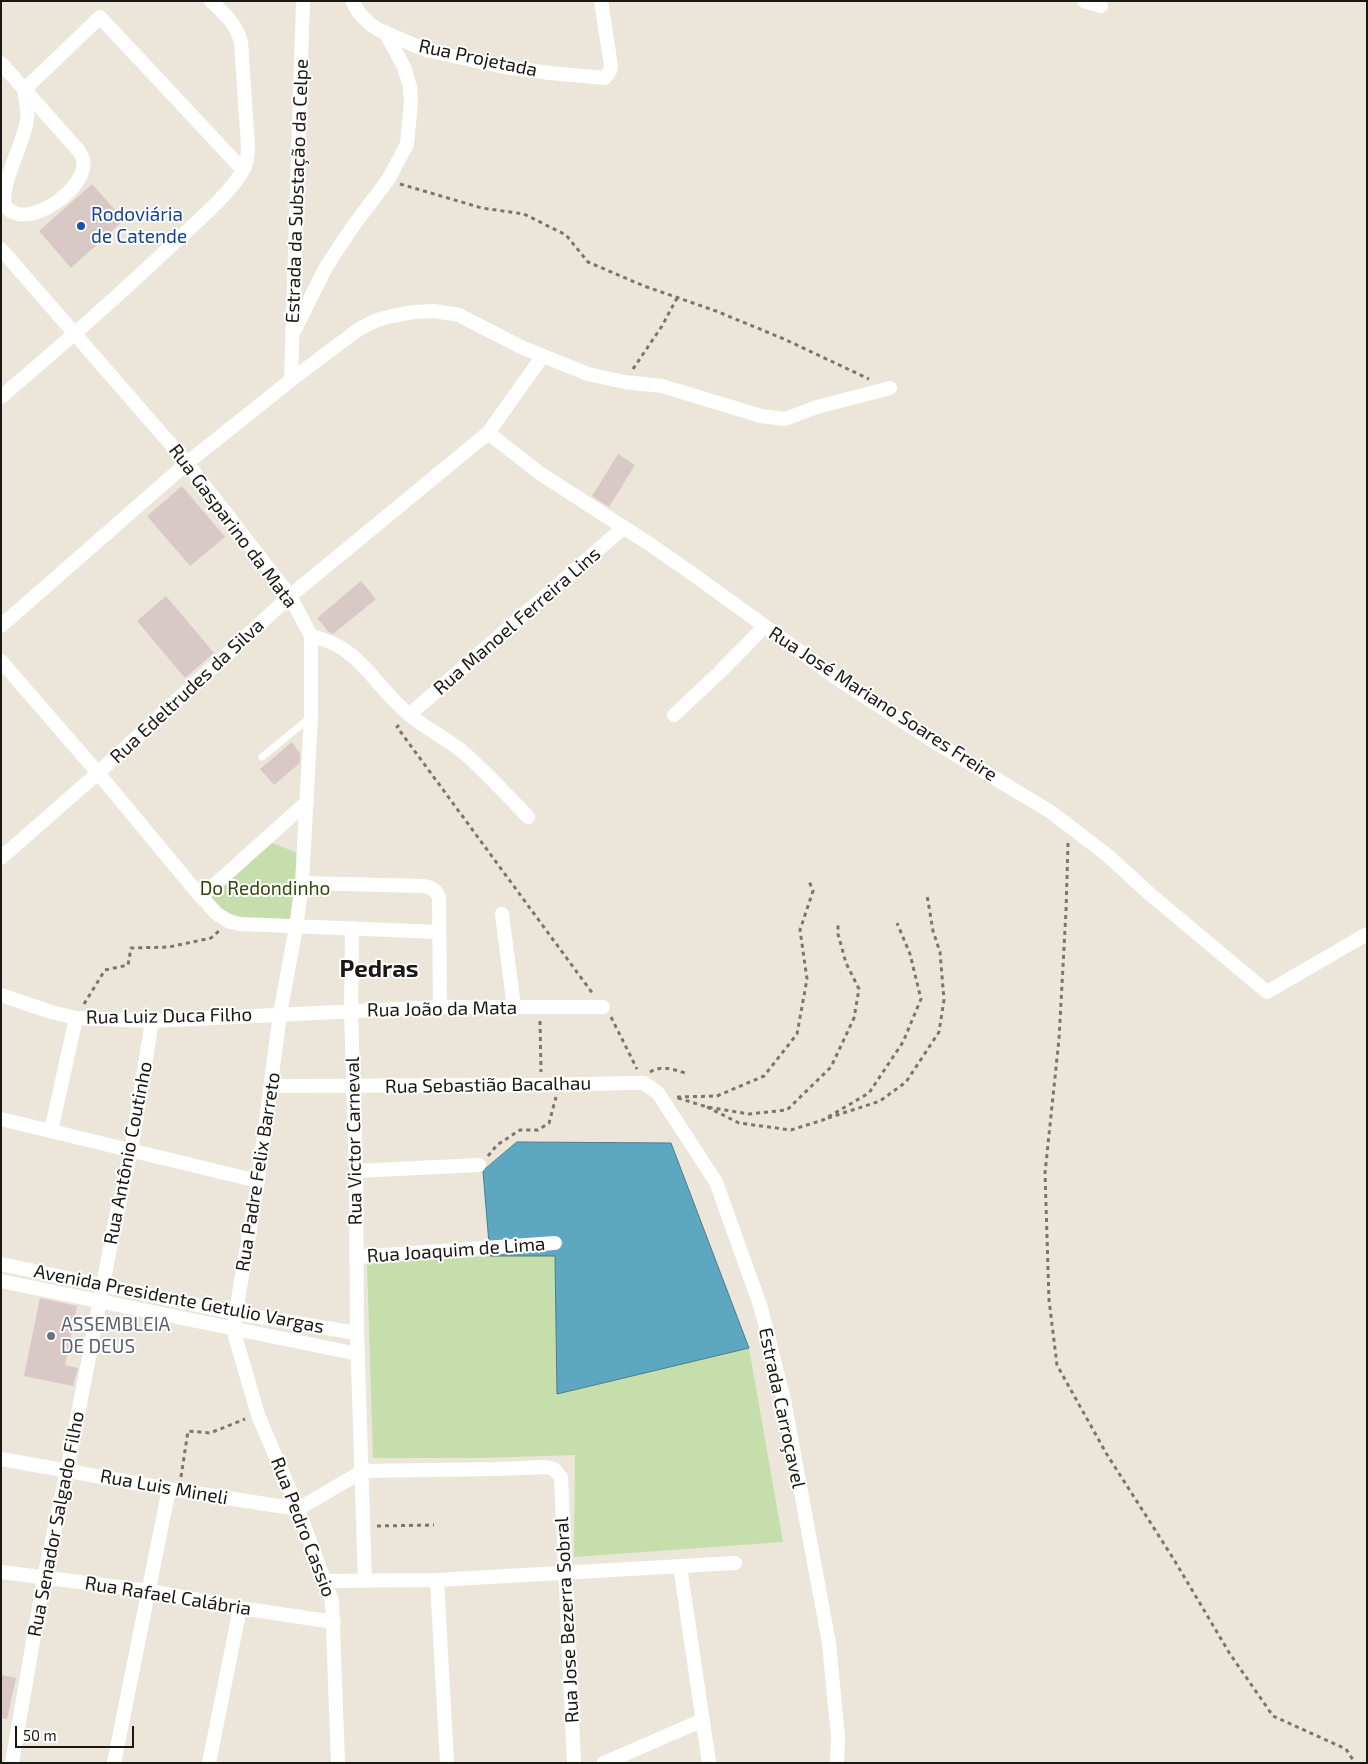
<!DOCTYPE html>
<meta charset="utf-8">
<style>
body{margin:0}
#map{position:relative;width:1368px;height:1764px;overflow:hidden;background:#ece6da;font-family:"Exo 2",sans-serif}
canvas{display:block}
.frame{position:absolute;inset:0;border:2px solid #1a1813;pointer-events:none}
.scale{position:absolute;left:15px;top:1726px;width:119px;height:22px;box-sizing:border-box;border:2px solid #1a1813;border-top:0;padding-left:6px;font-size:15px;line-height:18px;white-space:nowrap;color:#1a1813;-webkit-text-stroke:4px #fff;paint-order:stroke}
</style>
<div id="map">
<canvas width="1368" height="1764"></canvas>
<div class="frame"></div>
<div class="scale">50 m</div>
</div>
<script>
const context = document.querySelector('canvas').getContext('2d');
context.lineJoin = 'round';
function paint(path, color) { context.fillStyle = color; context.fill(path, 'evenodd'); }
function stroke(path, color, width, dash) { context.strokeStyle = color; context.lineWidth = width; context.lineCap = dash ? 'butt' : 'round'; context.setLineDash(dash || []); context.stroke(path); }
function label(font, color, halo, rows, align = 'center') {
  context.font = font + ' "Exo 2",sans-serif'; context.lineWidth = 4; context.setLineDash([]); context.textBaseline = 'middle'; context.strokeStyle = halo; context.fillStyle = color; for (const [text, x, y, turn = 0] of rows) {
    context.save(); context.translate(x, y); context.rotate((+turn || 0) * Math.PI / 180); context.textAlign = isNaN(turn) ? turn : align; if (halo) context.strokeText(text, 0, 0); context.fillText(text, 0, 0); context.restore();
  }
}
paint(new Path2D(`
 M272 843 300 854 294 923C271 921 220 921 210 896Z
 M490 1256H555L557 1394 749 1348 783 1542 574 1557 575 1455 484 1458H373L367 1263Z`), '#c5deab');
const water = new Path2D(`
 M517 1142 671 1143 749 1348 557 1394 555 1256H490L483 1171Z`);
paint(water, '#5da7c1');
stroke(water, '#497c8d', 1);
paint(new Path2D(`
 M92 184 124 220 71 268 39 231Z
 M618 454 635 465 609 507 592 496Z
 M182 486 225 537 190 566 147 516Z
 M361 581 376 599 333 634 329 632 317 618Z
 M166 596 214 653 185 678 137 621Z
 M292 742 300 754V763L274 785 260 769Z
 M40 1298 77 1306 65 1365 78 1368 73 1386 24 1376Z
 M1 1675 16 1678 7 1719 1 1718Z`), '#d8c8c6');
stroke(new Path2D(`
 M400 184 482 208 524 214 566 235 588 262 644 286 716 311 784 339 869 379
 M633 369 662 326 677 298
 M399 725 397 727 593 994
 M1068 843 1066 911 1059 1039 1045 1173 1049 1300 1057 1365 1106 1453 1173 1558 1230 1654 1273 1716 1346 1749 1355 1763
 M84 1004 105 970 128 965 131 948 169 947 211 938 220 930
 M611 1017 637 1069
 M540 1021 541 1072
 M650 1072C662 1065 672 1069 685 1073
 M677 1097 717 1096 764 1076 797 1034 807 979 800 930 813 891 809 881
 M678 1098 707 1107 749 1114 787 1110 831 1067 854 1018 859 989 846 963 838 934V922
 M707 1107 739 1123 791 1130 823 1120 869 1093 903 1042 921 999 910 954 897 923
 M828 1118 880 1101 906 1082 939 1032 944 1000 940 952 933 931 927 895
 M488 1156 497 1145 520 1130H538L549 1123 556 1097
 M181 1477 188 1431 210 1433 245 1419
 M377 1526 434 1525`), '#7a766e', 3, [4, 4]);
stroke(new Path2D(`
 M262 757 311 717`), '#fff', 7);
stroke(new Path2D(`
 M352 1 359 13 370 24 379 30 426 50 504 67 550 73 605 78 610 71 611 66 601 1
 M1084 1 1101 6
 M1 63 78 150C79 152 83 157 83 160 89 185 36 225 13 212 10 211 6 208 5 205 0 183 24 144 27 120 28 110 26 100 24 90
 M24 90 100 17 243 170
 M1 249 187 463 290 596 311 636V717L302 883 296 927 280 1014 258 1181 233 1329 258 1415 298 1509 332 1601 338 1763
 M294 331 325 269 339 247 356 222 388 180 407 144 411 102 410 87 404 67 385 32
 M291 380 303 1
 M1 397C60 347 117 297 173 244 195 223 226 198 242 172 247 164 248 156 248 146L241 42C236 24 225 14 211 1
 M488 433 541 474 648 543 694 575 842 682 933 741 1051 812 1107 855 1151 895 1267 992 1367 934
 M1 626 187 463 291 380 359 329 377 320 392 316 414 312 434 311 459 315 521 347 588 374 624 382 662 386 761 416 785 419 817 407 890 388
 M311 636C361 646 374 687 410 715 426 729 446 738 463 752 486 772 507 795 528 817
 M1 661 98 773 196 891 217 914 230 922 240 924 439 932
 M409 715 624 527
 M674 715 719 673 765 626
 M1 858 98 773 290 596 488 433 542 357
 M302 883 423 886C431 887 437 890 439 898L440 1007
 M201 897 307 802
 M502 914 514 1007
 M352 928 351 1012 356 1171 357 1333 365 1581
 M1 995 51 1012 76 1018 152 1021 440 1007H603
 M271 1086 541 1085 631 1083H644L658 1093 716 1182 761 1308 784 1400 829 1643 838 1737 837 1763
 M1 1119 258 1181
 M51 1131 76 1018
 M356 1171 479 1165
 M356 1257 555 1243
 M1 1264 235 1313 357 1333
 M1 1281 358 1354
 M1 1459 169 1489 298 1509 363 1471 497 1469 546 1467 554 1469 561 1477 574 1763
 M680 1566 709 1763
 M1 1572 150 1591 240 1608 334 1622
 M437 1580 447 1763
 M326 1581 437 1580 735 1563
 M12 1763 44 1578 67 1471 116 1217 131 1151 152 1021
 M114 1763 169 1489
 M209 1763 240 1608
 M604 1763 703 1720`), '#fff', 14);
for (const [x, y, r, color] of [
 [81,226,5,"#1a4fb4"],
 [51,1336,5,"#6b7280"]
]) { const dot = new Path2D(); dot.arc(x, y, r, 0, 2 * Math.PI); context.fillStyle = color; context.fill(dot); stroke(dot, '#fff', 2); }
label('19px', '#1a1813', '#fff', [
 ["Rua Projetada",478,58,12],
 ["Estrada da Substação da Celpe",297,191,-88],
 ["Rua Gasparino da Mata",233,526,53],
 ["Rua Manoel Ferreira Lins",517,621,-41],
 ["Rua Edeltrudes da Silva",187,691,-43],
 ["Rua José Mariano Soares Freire",883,704,33],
 ["Rua João da Mata",442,1009,-1],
 ["Rua Luiz Duca Filho",169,1016,-1],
 ["Rua Sebastião Bacalhau",488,1085,-1],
 ["Rua Victor Carneval",354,1141,-91],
 ["Rua Antônio Coutinho",128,1153,-79],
 ["Rua Padre Felix Barreto",258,1172,-81],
 ["Rua Joaquim de Lima",456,1250,-4],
 ["Avenida Presidente Getulio Vargas",179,1299,11],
 ["Estrada Carroçavel",782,1408,78],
 ["Rua Luis Mineli",164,1487,10],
 ["Rua Senador Salgado Filho",56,1524,-79],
 ["Rua Pedro Cassio",303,1527,69],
 ["Rua Rafael Calábria",168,1596,9],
 ["Rua Jose Bezerra Sobral",567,1620,-93]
]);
label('19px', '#164399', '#fff', [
 ["Rodoviária",91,215],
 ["de Catende",91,237]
], 'left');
label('19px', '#30480a', '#fff', [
 ["Do Redondinho",265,889]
]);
label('19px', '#5b616d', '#fff', [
 ["ASSEMBLEIA",61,1325],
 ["DE DEUS",61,1347]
], 'left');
label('bold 24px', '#1a1813', '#fff', [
 ["Pedras",379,969]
]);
</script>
